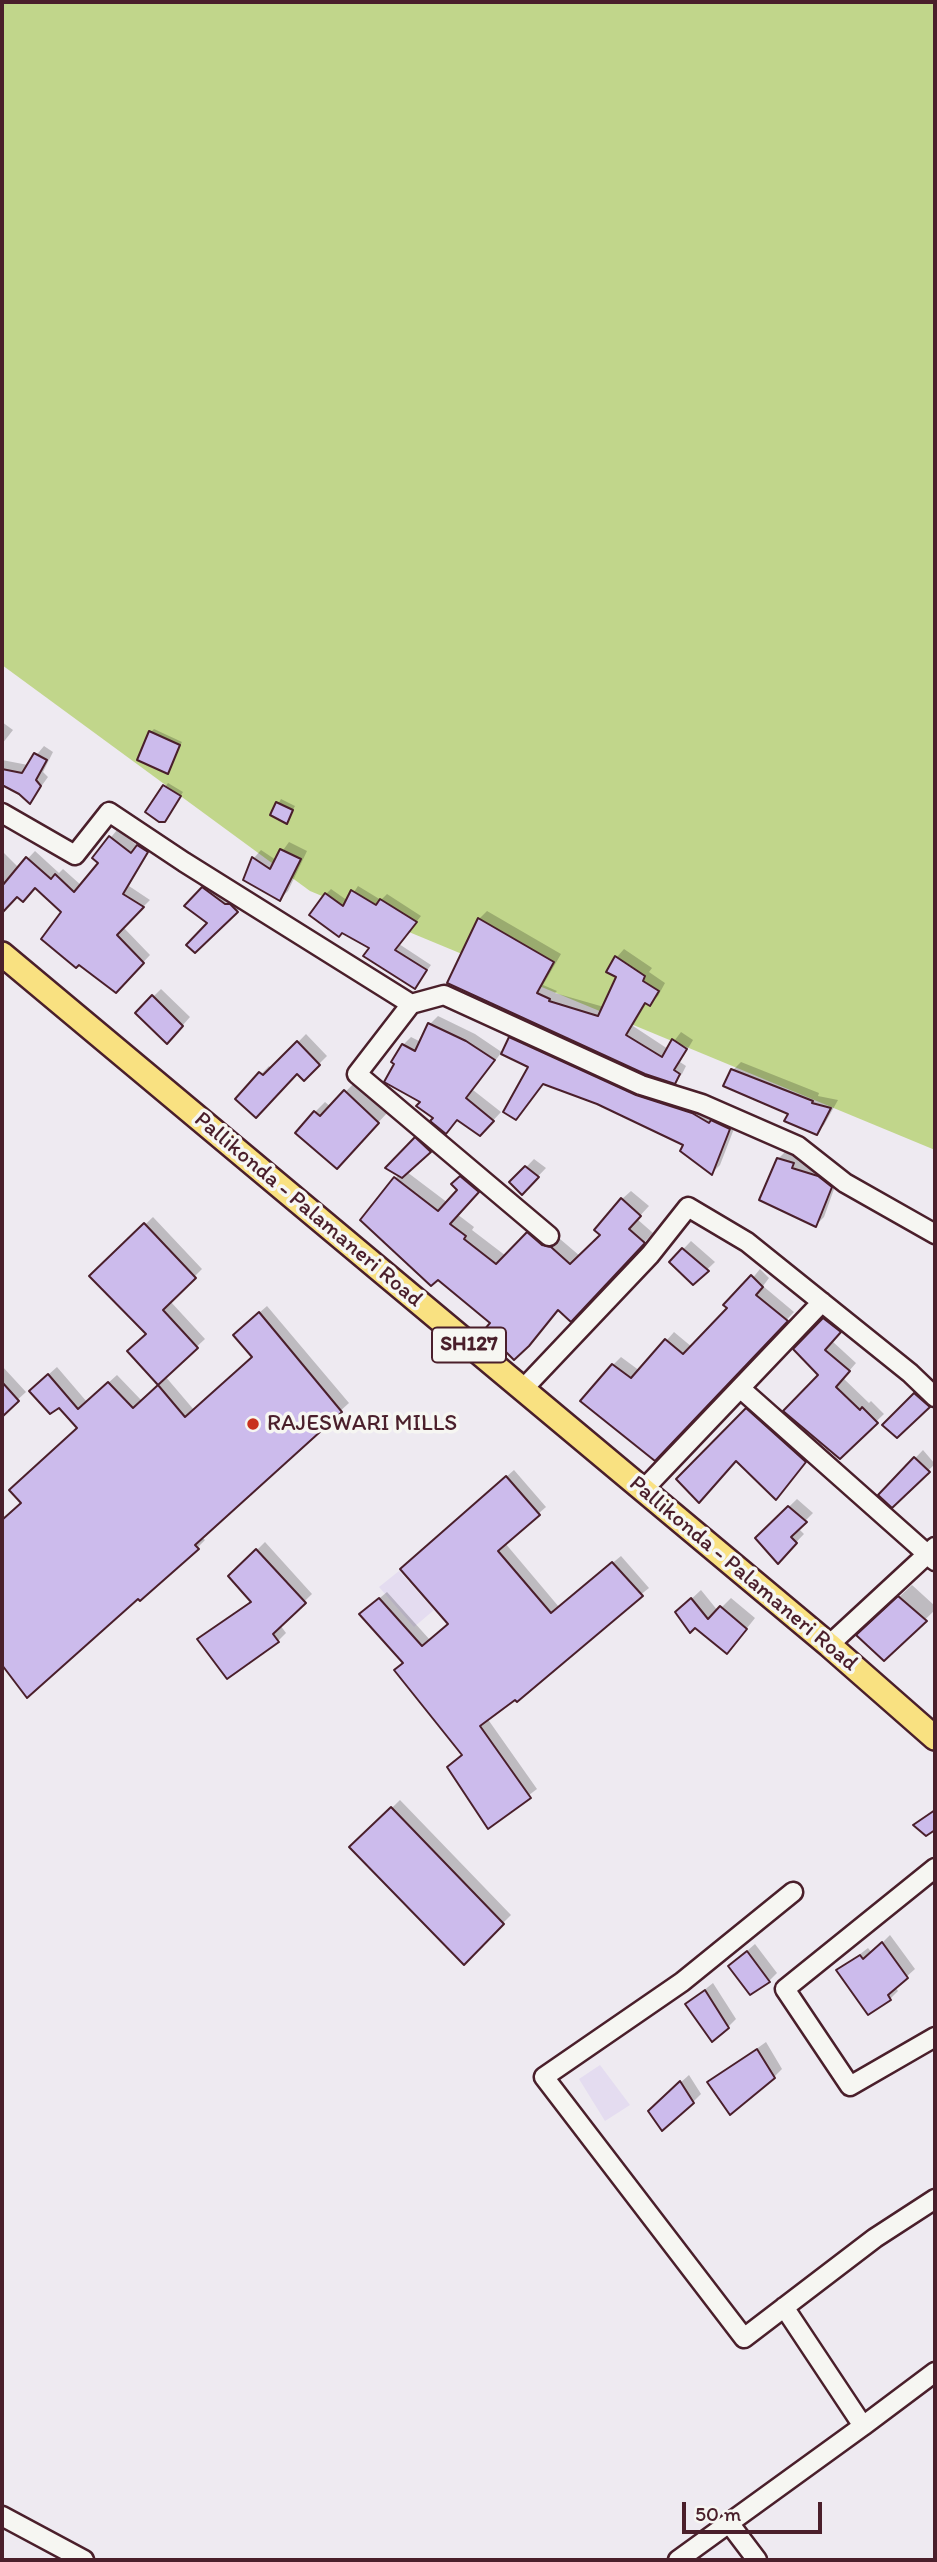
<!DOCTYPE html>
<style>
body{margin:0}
#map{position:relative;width:937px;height:2562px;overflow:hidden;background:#eeeaf1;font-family:Itim,sans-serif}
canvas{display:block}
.frame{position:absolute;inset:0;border:4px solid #4a1f2b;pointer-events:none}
.scale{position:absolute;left:682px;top:2502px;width:140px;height:32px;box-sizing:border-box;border:4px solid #4a1f2b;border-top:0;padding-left:9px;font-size:21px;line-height:24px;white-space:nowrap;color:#4a1f2b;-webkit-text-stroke:5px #f6f6f2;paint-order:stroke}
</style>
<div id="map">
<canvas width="937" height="2562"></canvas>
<div class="frame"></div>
<div class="scale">50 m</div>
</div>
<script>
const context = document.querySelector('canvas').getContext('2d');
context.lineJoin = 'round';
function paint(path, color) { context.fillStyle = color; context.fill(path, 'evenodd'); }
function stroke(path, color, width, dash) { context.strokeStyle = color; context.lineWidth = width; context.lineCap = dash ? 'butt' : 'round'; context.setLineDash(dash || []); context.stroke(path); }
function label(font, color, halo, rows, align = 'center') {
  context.font = font + ' Itim,sans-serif'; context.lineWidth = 7; context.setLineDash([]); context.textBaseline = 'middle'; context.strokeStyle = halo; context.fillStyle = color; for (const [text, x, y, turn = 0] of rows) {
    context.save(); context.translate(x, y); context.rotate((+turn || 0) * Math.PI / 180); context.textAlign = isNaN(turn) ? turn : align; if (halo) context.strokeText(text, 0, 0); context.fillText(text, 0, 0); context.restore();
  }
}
paint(new Path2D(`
 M399 1571 434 1610 414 1627 379 1587Z
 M600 2065 630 2105 605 2121 579 2079Z`), '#e4dcf0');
paint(new Path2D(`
 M2 2H935V1150L310 891 2 665Z`), '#c1d68b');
paint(new Path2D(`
 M2 722 13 730 2 744Z
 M154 729 182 742 167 772 151 732Z
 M44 746 53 752 43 772 48 777 30 802 2 779V760L28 765Z
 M168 783 183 792 165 820V787Z
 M281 799 295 806 286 822 272 815Z
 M117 830 138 846 146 839 154 844 129 886 150 900 123 927 150 955 123 984 64 912 35 886 17 894 2 910V851L19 868 35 851 59 873 63 869 82 886 101 863 94 858Z
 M289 842 307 851 288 891 280 899 254 858 261 850 276 860Z
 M209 882 243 905 195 951 209 923 186 906Z
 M358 886 381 900 387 894 421 916 399 944 431 965 415 987 371 948 326 894 331 889 348 901Z
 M487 911 561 954 543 985 557 991 555 993 604 1007 619 977 617 957 624 949 652 968 649 972 665 983 658 996 650 1004 647 1002 633 1026 668 1049 681 1032 693 1040 680 1062 686 1066 682 1074 674 1082 449 982 479 919Z
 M161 989 190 1017 175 1034 137 1013Z
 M438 1016 475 1034 503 1053 511 1038 519 1030 737 1121 720 1165 712 1173 685 1144 501 1053 473 1090 501 1112 488 1126 458 1118 436 1117 422 1101 403 1045 411 1037 421 1042 430 1024Z
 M306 1034 327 1056 304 1079 297 1072 237 1099 269 1066 272 1069Z
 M741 1062 819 1093 818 1096 838 1100 824 1125 816 1133 733 1070Z
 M356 1081 388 1112 347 1156 315 1112 325 1102 331 1107Z
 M424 1131 438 1143 407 1172 448 1203 460 1190 453 1184 470 1168 486 1182 457 1214 474 1227 472 1230 506 1256 537 1225 551 1237 560 1239 580 1256 602 1235 622 1199 631 1191 649 1206 637 1219 653 1233 580 1311 559 1309 537 1335 492 1323 362 1219 399 1174 388 1167Z
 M786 1151 800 1155 798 1161 826 1169 838 1178 824 1217 816 1225 778 1159Z
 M534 1159 546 1168 522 1193 512 1182Z
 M153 1217 202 1269 170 1301 205 1339 165 1376 194 1410 254 1356 243 1327 267 1306 349 1403 202 1537 205 1540 198 1547 140 1599 138 1596 27 1695 2 1662V1521L23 1503 79 1428 39 1383 57 1367 87 1402 117 1375 142 1401 160 1385 129 1351 148 1333 92 1276Z
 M691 1241 715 1262 693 1283 671 1262Z
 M760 1269 769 1278 763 1286 794 1312 655 1458 613 1365 621 1357 640 1371 674 1332 692 1347 729 1307Z
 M832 1311 848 1324 832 1341 856 1363 843 1378 869 1403 871 1401 884 1414 839 1457 820 1375 795 1349Z
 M2 1366 26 1392 2 1414Z
 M923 1386 935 1399 897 1436 885 1425Z
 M755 1402 813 1453 784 1490 736 1459 678 1479Z
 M923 1450 935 1464 892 1505 880 1495Z
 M514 1470 546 1507 505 1543 559 1607 621 1556 649 1588 487 1718 537 1789 488 1826 464 1754 369 1607 387 1592 430 1640 449 1624 410 1562Z
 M797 1499 813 1513 798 1528 804 1534 778 1561 757 1538Z
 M265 1542 312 1594 280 1625 286 1633 278 1641 199 1639 252 1600 231 1576Z
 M912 1585 935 1606V1610L884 1659 871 1623Z
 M701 1590 718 1611 731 1598 755 1618 736 1642 695 1626 687 1603Z
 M400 1800 511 1915 464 1962 352 1847Z
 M890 1935 915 1969 895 1987 898 1991 890 1999 838 1971 868 1948 872 1953Z
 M755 1944 777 1973 769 1981 739 1958Z
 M713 1983 736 2019 728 2027 687 2004Z
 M766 2042 782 2069 774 2077 709 2083Z
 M689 2075 701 2094 693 2102 658 2103Z`), '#0003');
const building = new Path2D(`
 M149 731 180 745 168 774 137 760Z
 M34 753 47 760 36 780 41 786 30 804 19 794 2 785V769L22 773Z
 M163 785 181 796 165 822H159L145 812Z
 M276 802 293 810 287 824 270 815Z
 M109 836 131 853 137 845 148 852 123 894 144 907 117 935 144 963 116 993 79 965 76 968 41 939 61 912 35 888 23 902 17 897 2 913V886L26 857 51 879 55 874 74 892 98 863 92 858Z
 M280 849 301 859 280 901 243 880 252 857 270 869Z
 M202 887 225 904H230L238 912 195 953 186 945 207 923 184 906Z
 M351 890 376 905 380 899 417 922 395 950 427 970 415 989 363 956 369 948 342 933 339 937 309 915 325 893 343 906Z
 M478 918 554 962 537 993 550 999 549 1001 598 1016 616 977 606 972 615 956 645 976 643 981 659 991 650 1006 645 1003 626 1035 662 1057 672 1039 687 1049 674 1070 680 1074 675 1084 645 1074 447 983Z
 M152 995 183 1026 167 1044 135 1013Z
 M428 1023 466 1041 495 1060 466 1098 494 1121 480 1136 457 1120 446 1134 430 1121 433 1118 416 1106 420 1102 384 1082 394 1064 391 1062 402 1044 415 1051Z
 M509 1037 636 1095 692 1113 709 1123 711 1120 730 1129 712 1175 680 1151 683 1145 597 1104 543 1084 516 1120 503 1112 528 1067 501 1054Z
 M297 1041 320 1065 304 1081 297 1074 256 1118 235 1099 259 1072 263 1075Z
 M731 1069 813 1101 812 1103 831 1108 817 1135 784 1121 788 1114 723 1086Z
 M344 1090 379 1123 337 1169 295 1133 314 1111 320 1116Z
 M415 1137 431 1152 402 1178 385 1168Z
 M777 1158 794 1163 792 1168 818 1176 832 1187 816 1227 759 1200Z
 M525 1166 539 1177 522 1195 509 1182Z
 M460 1176 479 1192 450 1224 466 1236 464 1239 496 1264 527 1232 542 1245 551 1247 570 1264 600 1235 594 1230 621 1198 641 1216 629 1229 645 1243 571 1322 558 1310 529 1346 514 1360 484 1330 490 1323 438 1280 431 1286 360 1220 394 1177 438 1211 457 1190 451 1184Z
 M144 1223 196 1278 163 1310 198 1348 158 1385 127 1351 146 1334 89 1276Z
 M682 1248 709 1271 693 1285 669 1262Z
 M751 1275 763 1287 756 1295 788 1321 655 1461 580 1401 612 1364 631 1378 665 1339 683 1354 727 1308 723 1305Z
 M259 1312 342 1412 195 1545 199 1549 140 1601 138 1599 27 1698 2 1665V1520L21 1503 9 1490 77 1428 59 1408 50 1414 29 1391 48 1374 78 1409 108 1382 133 1408 158 1385 185 1417 252 1357 233 1335Z
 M823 1318 841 1332 825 1350 850 1371 836 1387 860 1410 862 1407 878 1423 840 1459 783 1411 818 1375 793 1349Z
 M2 1382 19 1401 2 1417Z
 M914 1393 930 1407 897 1438 882 1425Z
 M746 1408 806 1462 776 1500 736 1461 699 1503 676 1479Z
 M914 1457 930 1472 892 1508 878 1495Z
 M506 1476 540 1515 498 1551 551 1613 612 1562 643 1596 517 1702 515 1700 480 1726 531 1798 488 1829 447 1767 462 1755 394 1670 403 1663 359 1614 379 1598 422 1646 448 1624 400 1569Z
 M788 1506 807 1522 791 1537 797 1543 778 1564 755 1538Z
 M256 1549 306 1603 273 1634 279 1642 227 1679 197 1639 251 1602 228 1576Z
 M898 1596 927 1621 884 1661 856 1635Z
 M691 1598 708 1619 720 1606 747 1629 727 1654 695 1628 690 1633 675 1612Z
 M391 1807 504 1924 464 1965 349 1847Z
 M935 1810V1830L926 1836 913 1825Z
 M882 1942 908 1978 888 1995 891 2000 868 2015 836 1970 860 1955 863 1959Z
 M747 1951 770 1982 750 1995 728 1966Z
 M705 1990 729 2028 712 2042 685 2004Z
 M757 2049 775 2078 730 2115 707 2082Z
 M680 2081 694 2103 662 2131 648 2111Z`);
paint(building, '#ccbbec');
stroke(building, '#4a1f2b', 2);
const minor = new Path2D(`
 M2 813 75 855 109 812 184 862 411 1004 444 995 641 1085 702 1104 798 1146 845 1183 935 1234
 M411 1004 357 1074 549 1236
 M740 1388 935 1561
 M523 1389 650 1255 688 1207 747 1242 910 1373 935 1397
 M643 1490 822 1302
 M829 1645 935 1547
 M935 1868 785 1989 850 2086 935 2037
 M793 1892 682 1982 544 2077 744 2338 875 2238 935 2199
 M863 2426 935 2372
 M2 2516 84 2560
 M729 2523 757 2560
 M678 2560 863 2426 784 2307`);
const major = new Path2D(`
 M2 954 829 1645 935 1738`);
stroke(minor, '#4a1f2b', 23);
stroke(major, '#4a1f2b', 28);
stroke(minor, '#f6f6f2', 18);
stroke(major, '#f9e181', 23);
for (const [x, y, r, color] of [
 [253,1424,7,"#c8321e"]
]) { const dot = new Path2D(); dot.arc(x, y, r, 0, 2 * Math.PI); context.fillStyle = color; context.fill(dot); stroke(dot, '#f6f6f2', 2.5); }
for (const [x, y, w] of [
 [469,1345,74]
]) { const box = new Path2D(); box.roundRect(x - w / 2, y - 17.5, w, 35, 5); context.fillStyle = '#f6f6f2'; context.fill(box); stroke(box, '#4a1f2b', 2); }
label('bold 21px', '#4a1f2b', null, [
 ["SH127",469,1345]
]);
label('23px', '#4a1f2b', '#f6f6f2', [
 ["Pallikonda - Palamaneri Road",308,1210,40],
 ["Pallikonda - Palamaneri Road",743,1574,40]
]);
label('23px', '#4a1f2b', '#f6f6f2', [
 ["RAJESWARI MILLS",267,1424]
], 'left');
</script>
